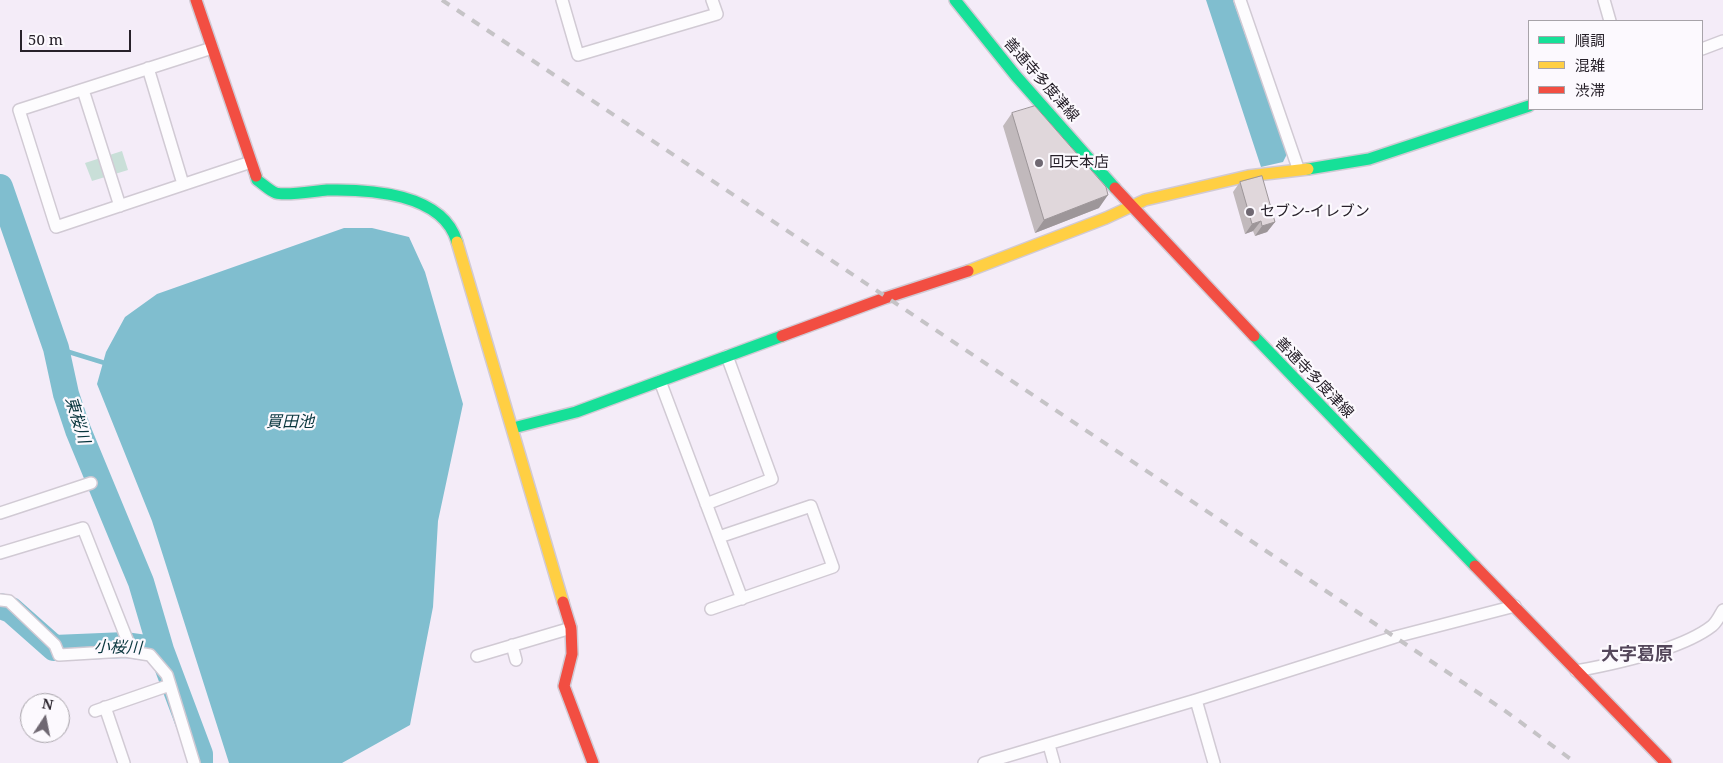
<!DOCTYPE html>
<meta charset="utf-8">
<style>
body{margin:0}
#map{position:relative;width:1723px;height:763px;overflow:hidden;background:#f4ecf8;font-family:"Noto Serif","Noto Sans JP",serif}
canvas{display:block}
.legend{position:absolute;left:1528px;top:20px;width:175px;height:90px;box-sizing:border-box;background:#fcf9fe;border:1px solid #a7a3a9;margin:0;padding:6px 9px;list-style:none;font-size:15px;color:#27212a}
.legend li{display:flex;align-items:center;gap:10px;height:25px}
.legend b{width:25px;border:1px solid #a7a3a9}
.north{position:absolute;left:20px;top:693px;width:50px;height:50px;box-sizing:border-box;background:#fcf9fe;border:1px solid #a7a3a9;border-radius:50%;rotate:11deg;font-size:14px;font-weight:700;line-height:20px;text-align:center;color:#27212a}
.north::after{content:'';display:block;margin:auto;width:18px;height:22px;background:#6f6872;clip-path:polygon(50% 0,100% 100%,50% 72%,0 100%)}
.scale{position:absolute;left:20px;top:30px;width:111px;height:22px;box-sizing:border-box;border:2px solid #27212a;border-top:0;padding-left:6px;font-size:15px;line-height:18px;white-space:nowrap;color:#27212a;-webkit-text-stroke:4px #fcf9fe;paint-order:stroke}
</style>
<div id="map">
<canvas width="1723" height="763"></canvas>
<ul class="legend">
<li><b style="height:6px;background:#16e098"></b>順調</li>
<li><b style="height:6px;background:#ffcf43"></b>混雑</li>
<li><b style="height:6px;background:#f24e42"></b>渋滞</li>
</ul>
<div class="north">N</div>
<div class="scale">50 m</div>
</div>
<script>
const context = document.querySelector('canvas').getContext('2d');
context.lineJoin = 'round';
function paint(path, color) { context.fillStyle = color; context.fill(path, 'evenodd'); }
function stroke(path, color, width, dash) { context.strokeStyle = color; context.lineWidth = width; context.lineCap = dash ? 'butt' : 'round'; context.setLineDash(dash || []); context.stroke(path); }
function label(font, color, halo, rows, align = 'center') {
  context.font = font + ' "Noto Serif","Noto Sans JP",serif'; context.lineWidth = 4.5; context.setLineDash([]); context.textBaseline = 'middle'; context.strokeStyle = halo; context.fillStyle = color; for (const [text, x, y, turn = 0] of rows) {
    context.save(); context.translate(x, y); context.rotate((+turn || 0) * Math.PI / 180); context.textAlign = isNaN(turn) ? turn : align; if (halo) context.strokeText(text, 0, 0); context.fillText(text, 0, 0); context.restore();
  }
}
paint(new Path2D(`
 M122 151 128 170 92 181 85 163Z`), '#c9dfd8');
paint(new Path2D(`
 M1206 0H1233L1287 154 1283 162 1261 167Z
 M344 228H372L409 237 425 272 463 404 438 521 433 607 410 725 342 763H229L152 521 97 384 106 352 125 317 157 294Z`), '#80becf');
stroke(new Path2D(`
 M56 348 108 364`), '#80becf', 4.5);
stroke(new Path2D(`
 M0 187 56 348 66 394 78 430 141 582 161 650
 M0 606 11 610 54 648 126 645 161 650 200 754V763`), '#80becf', 26);
const street = new Path2D(`
 M562 0 578 55 717 14 712 0
 M1240 0 1298 168
 M1604 0 1610 21
 M212 48 19 110 56 227 251 162
 M1702 49 1723 41
 M148 68 183 184
 M83 90 120 206
 M660 381 742 599
 M706 504 772 479 727 356
 M0 513 91 483
 M0 553 83 528 132 652
 M0 600 9 601 55 645 59 655 125 651 150 655 167 675 194 763
 M711 609 833 567 811 506 719 537
 M512 645 516 660
 M477 656 571 628
 M1576 671C1614 664 1681 650 1712 626 1717 622 1720 615 1723 610
 M1196 700 1214 763
 M105 707 124 763
 M95 711 170 685
 M1049 745 1054 763
 M984 763 1196 700 1395 637 1515 606`);
const fast = new Path2D(`
 M955 0 1016 76 1115 188
 M1308 169 1369 159 1529 106
 M256 176 257 180C263 184 270 191 276 193 287 196 314 191 327 190 369 189 443 193 457 242
 M1254 336 1475 566
 M513 428 576 412 782 336`);
const slow = new Path2D(`
 M457 242 563 602
 M968 271 1106 218 1145 200 1248 176 1308 169`);
const jam = new Path2D(`
 M196 0 256 176
 M1115 188 1254 336
 M782 336 885 298 968 271
 M1475 566 1666 763
 M563 602 571 628 572 654 564 686 593 763`);
stroke(street, '#d1cad4', 14);
stroke(fast, '#d1cad4', 14);
stroke(slow, '#d1cad4', 14);
stroke(jam, '#d1cad4', 14);
stroke(street, '#fdfcfe', 11);
stroke(fast, '#16e098', 11);
stroke(slow, '#ffcf43', 11);
stroke(jam, '#f24e42', 11);
stroke(new Path2D(`
 M442 0 1504 710 1576 763`), '#c5c3c6', 4, [9, 9]);
paint(new Path2D(`
 M1012 113 1099 208 1035 233 1003 126Z
 M1240 182 1275 222 1267 232 1255 236 1253 231 1245 234 1233 192Z`), '#c1b9bc');
paint(new Path2D(`
 M1108 195 1099 208 1035 233 1044 220Z
 M1261 221 1253 231 1245 234 1252 224Z
 M1275 222 1267 232 1255 236 1262 226Z`), '#9d9699');
const building = new Path2D(`
 M1035 106 1106 187 1108 195 1044 220 1012 113Z
 M1262 176 1275 222 1262 226 1261 221 1252 224 1240 182Z`);
paint(building, '#e0d7db');
stroke(building, '#9d9699', 1);
for (const [x, y, r, color] of [
 [1039,163,5,"#6f6872"],
 [1250,212,5,"#6f6872"]
]) { const dot = new Path2D(); dot.arc(x, y, r, 0, 2 * Math.PI); context.fillStyle = color; context.fill(dot); stroke(dot, '#fcf9fe', 2); }
label('15px', '#27212a', '#fcf9fe', [
 ["善通寺多度津線",1041,80,49],
 ["善通寺多度津線",1314,378,46]
]);
label('15px', '#27212a', '#fcf9fe', [
 ["回天本店",1049,163],
 ["セブン-イレブン",1260,212]
], 'left');
label('italic 16px', '#08353d', '#fcf9fe', [
 ["東桜川",77,420,73],
 ["買田池",290,422],
 ["小桜川",118,648,2]
]);
label('bold 18px', '#54475b', '#fcf9fe', [
 ["大字葛原",1637,655]
]);
</script>
